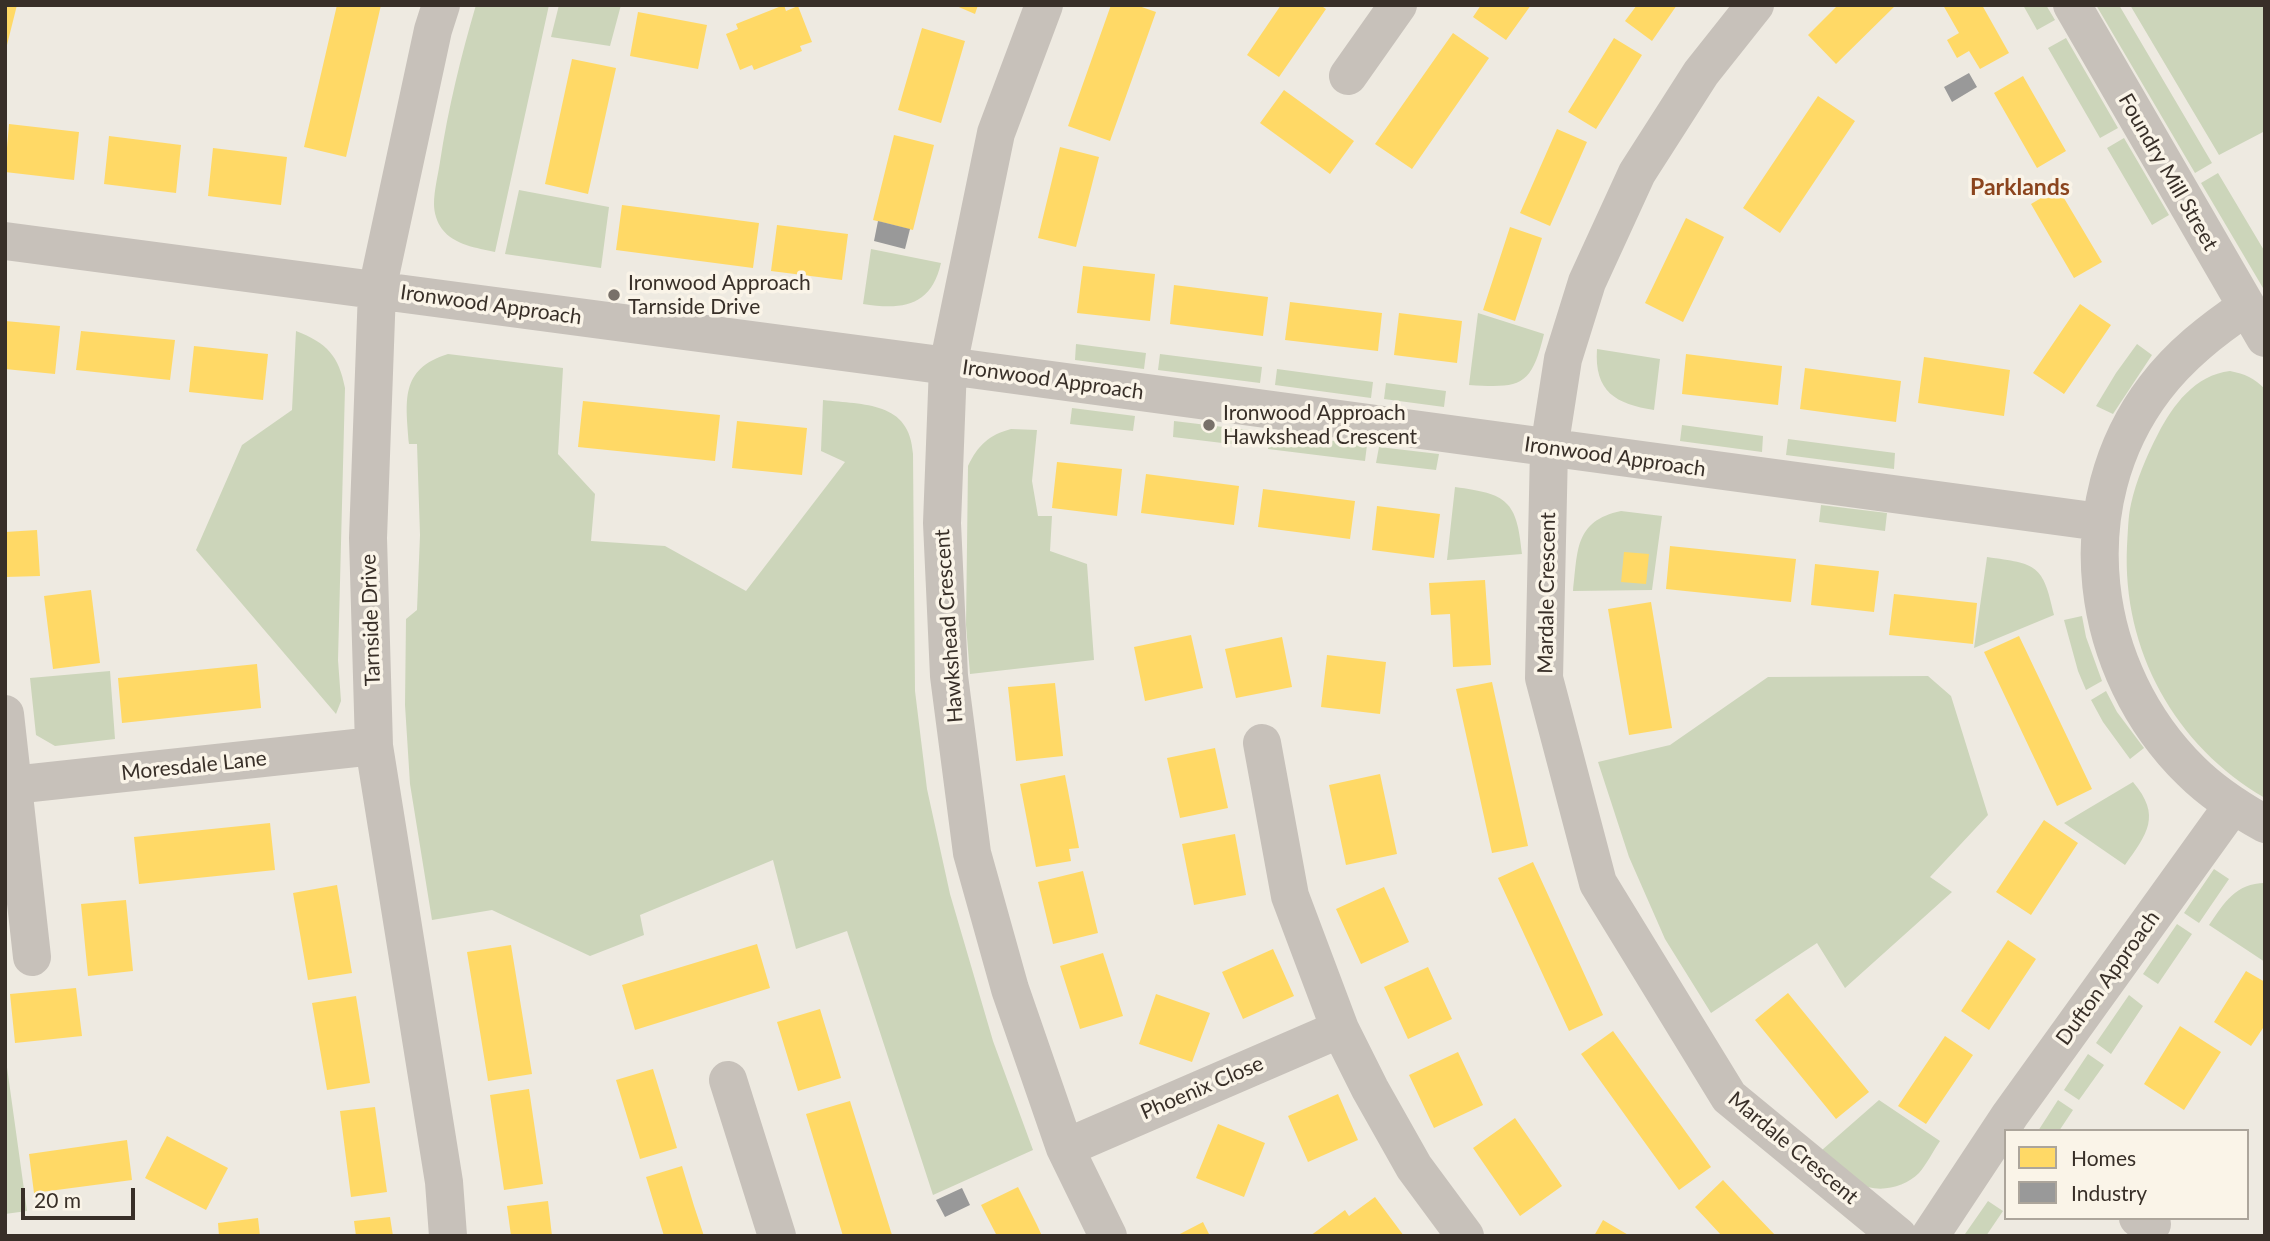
<!DOCTYPE html>
<style>
body{margin:0}
#map{position:relative;width:2270px;height:1241px;overflow:hidden;background:#eeeae1;font-family:Lato,sans-serif}
canvas{display:block}
.frame{position:absolute;inset:0;border:7px solid #382f28;pointer-events:none}
.legend{position:absolute;left:2004px;top:1129px;width:245px;height:91px;box-sizing:border-box;background:#faf4e8;border:2px solid #aca59b;margin:0;padding:9px 12px;list-style:none;font-size:21px;color:#382f28}
.legend li{display:flex;align-items:center;gap:14px;height:35px}
.legend b{width:35px;border:2px solid #aca59b}
.scale{position:absolute;left:21px;top:1188px;width:114px;height:32px;box-sizing:border-box;border:4px solid #382f28;border-top:0;padding-left:9px;font-size:21px;line-height:24px;white-space:nowrap;color:#382f28;-webkit-text-stroke:5px #faf4e8;paint-order:stroke}
</style>
<div id="map">
<canvas width="2270" height="1241"></canvas>
<div class="frame"></div>
<ul class="legend">
<li><b style="height:19px;background:#ffd966"></b>Homes</li>
<li><b style="height:19px;background:#999"></b>Industry</li>
</ul>
<div class="scale">20 m</div>
</div>
<script>
const context = document.querySelector('canvas').getContext('2d');
context.lineJoin = 'round';
function paint(path, color) { context.fillStyle = color; context.fill(path, 'evenodd'); }
function stroke(path, color, width, dash) { context.strokeStyle = color; context.lineWidth = width; context.lineCap = dash ? 'butt' : 'round'; context.setLineDash(dash || []); context.stroke(path); }
function label(font, color, halo, rows, align = 'center') {
  context.font = font + ' Lato,sans-serif'; context.lineWidth = 7; context.setLineDash([]); context.textBaseline = 'middle'; context.strokeStyle = halo; context.fillStyle = color; for (const [text, x, y, turn = 0] of rows) {
    context.save(); context.translate(x, y); context.rotate((+turn || 0) * Math.PI / 180); context.textAlign = isNaN(turn) ? turn : align; if (halo) context.strokeText(text, 0, 0); context.fillText(text, 0, 0); context.restore();
  }
}
paint(new Path2D(`
 M476 5H549L495 252C477 248 454 245 442 229 437 222 434 213 434 204 434 191 438 175 440 162 448 109 461 56 476 5Z
 M559 5H621L610 46 551 37Z
 M2023 5H2046L2055 20 2037 30Z
 M2096 5H2119L2212 163 2195 173Z
 M2130 5H2265V131L2219 155Z
 M2066 38 2118 128 2100 138 2048 48Z
 M2124 138 2169 215 2152 225 2107 148Z
 M2218 173 2265 252V286L2263 288 2201 183Z
 M519 190 609 207 601 268 505 254Z
 M871 249 941 263C931 307 902 310 863 304Z
 M1478 313 1544 334C1531 387 1521 388 1469 385Z
 M296 331C327 343 339 356 345 388L338 660 341 701 336 714 196 550 242 445 292 410Z
 M1076 344 1146 353 1144 369 1075 360Z
 M2137 344 2152 355 2113 414 2096 406 2116 373Z
 M1597 349 1660 359 1654 410C1616 404 1594 392 1597 349Z
 M448 354 563 368 558 454 595 494 591 541 665 546 746 591 845 462 821 451 823 400C864 405 910 401 913 454L915 691 927 789 950 894 993 1041 1033 1150 933 1195 847 931 796 949 773 860 640 915 644 935 590 956 492 910 432 920 410 784 405 705 406 619 417 610 420 535 417 444H409C406 402 399 369 448 354Z
 M1160 354 1262 367 1260 383 1158 370Z
 M1277 369 1373 382 1371 398 1275 385Z
 M2230 371C2245 374 2254 378 2265 389V798C2175 746 2122 650 2127 546 2128 532 2128 517 2131 504 2136 481 2147 455 2158 434 2173 405 2195 375 2230 371Z
 M1386 383 1446 391 1444 407 1384 399Z
 M1072 408 1135 416 1133 431 1070 424Z
 M1174 421 1248 430 1247 446 1173 437Z
 M1682 425 1763 436 1762 452 1680 441Z
 M1011 429 1037 430 1032 481 1038 516H1052L1050 551 1087 564 1094 660 970 674 966 625 968 466C978 445 989 435 1011 429Z
 M1270 433 1367 445 1365 461 1268 449Z
 M1788 439 1895 453 1894 469 1786 455Z
 M1379 447 1439 454 1436 470 1376 463Z
 M1455 487C1507 494 1517 500 1522 554L1447 560Z
 M1821 505 1887 513 1885 531 1819 522Z
 M1621 511 1662 516 1652 590 1573 591C1578 551 1574 521 1621 511Z
 M1987 557C2037 564 2043 564 2054 615L1974 648Z
 M2082 616 2086 637 2102 681 2086 690 2078 671 2064 620Z
 M110 671 115 739 55 746 36 735 30 678Z
 M1928 676 1951 696 1988 815 1930 877 1952 892 1845 988 1817 943 1711 1013 1665 939 1629 857 1598 762 1670 745 1768 677Z
 M2106 691 2117 712 2144 748 2130 759 2103 722 2091 700Z
 M2133 782C2162 816 2147 834 2125 865L2064 823Z
 M2214 869 2229 879 2199 923 2184 913Z
 M2265 883V962L2209 925C2224 903 2236 883 2265 883Z
 M2177 924 2192 934 2158 984 2143 974Z
 M2129 995 2143 1006 2111 1054 2096 1043Z
 M5 1053 27 1211 5 1214Z
 M2088 1054 2104 1065 2079 1100 2064 1090Z
 M1879 1100 1940 1141C1933 1151 1927 1164 1919 1173 1904 1188 1877 1194 1858 1183 1845 1176 1833 1161 1822 1150Z
 M2058 1100 2073 1110 2059 1131H2038Z
 M1988 1201 2003 1211 1986 1236H1968L1965 1234Z`), '#ccd5ba');
paint(new Path2D(`
 M5 5H17L6 49H5Z
 M337 5H381L346 157 304 147Z
 M784 5 786 11 798 6 812 42 800 46 802 51 754 70 752 65 740 70 726 34 738 29 736 24Z
 M954 5H978L975 14Z
 M1111 5H1136L1156 12 1110 141 1068 126Z
 M1281 5H1320L1326 9 1279 77 1247 55Z
 M1481 5H1531L1506 40 1473 17Z
 M1637 5H1677L1652 41 1625 21Z
 M1838 5H1896L1836 64 1808 35Z
 M1943 5H1982L2009 53 1980 69 1969 51 1957 58 1947 40 1959 33Z
 M638 12 707 25 698 69 630 56Z
 M922 28 965 41 941 123 898 110Z
 M1453 33 1489 58 1412 169 1375 144Z
 M1614 38 1642 55 1596 129 1568 112Z
 M572 59 616 68 588 194 545 184Z
 M2023 76 2066 151 2037 168 1994 93Z
 M1284 90 1354 141 1330 174 1260 123Z
 M1818 96 1855 121 1780 233 1743 208Z
 M9 124 79 132 74 180 5 172Z
 M1557 129 1587 142 1550 226 1520 213Z
 M894 135 934 145 913 230 873 220Z
 M109 136 181 145 176 193 104 184Z
 M1060 147 1099 157 1076 247 1038 238Z
 M213 148 287 157 281 205 208 196Z
 M2058 188 2102 262 2074 278 2031 204Z
 M622 205 759 223 753 268 616 250Z
 M1686 218 1724 237 1683 322 1645 303Z
 M777 225 848 234 842 280 771 271Z
 M1510 227 1542 238 1515 321 1483 310Z
 M1083 266 1155 274 1150 321 1077 313Z
 M1174 285 1268 297 1263 336 1170 324Z
 M1290 302 1382 313 1378 351 1285 340Z
 M2080 304 2111 325 2064 394 2033 373Z
 M1399 313 1462 321 1457 363 1394 355Z
 M5 321 60 326 55 374 5 369Z
 M81 331 175 340 170 380 76 370Z
 M194 346 268 354 263 400 189 392Z
 M1686 354 1782 366 1778 405 1682 394Z
 M1924 357 2010 370 2004 416 1918 403Z
 M1805 368 1901 381 1896 422 1800 409Z
 M583 401 720 415 715 461 578 447Z
 M737 421 807 428 802 475 732 468Z
 M1057 462 1122 469 1117 516 1052 508Z
 M1146 474 1239 486 1234 525 1141 513Z
 M1263 489 1355 501 1350 539 1258 527Z
 M1377 506 1440 514 1434 558 1372 550Z
 M37 530 40 576 5 577V532Z
 M1670 546 1796 559 1791 602 1666 589Z
 M1624 552 1649 554 1646 584 1621 582Z
 M1815 564 1879 571 1874 612 1811 605Z
 M1485 580 1491 665 1453 667 1450 614 1431 615 1429 583Z
 M91 590 100 663 53 669 44 596Z
 M1894 594 1977 603 1973 644 1889 635Z
 M1651 602 1672 728 1629 735 1608 609Z
 M1191 635 1203 688 1145 701 1134 647Z
 M2019 636 2092 789 2057 806 1984 652Z
 M1282 637 1292 687 1236 698 1225 649Z
 M1327 655 1386 662 1380 714 1321 707Z
 M257 664 261 708 122 723 118 678Z
 M1492 682 1528 846 1492 853 1456 689Z
 M1055 683 1063 756 1016 761 1008 687Z
 M1215 748 1228 808 1180 818 1167 758Z
 M1380 774 1397 854 1346 865 1329 785Z
 M1065 775 1079 848 1069 849 1071 861 1036 867 1020 784Z
 M2044 820 2078 843 2031 915 1996 892Z
 M270 823 275 870 139 884 134 837Z
 M1235 834 1246 895 1194 905 1182 844Z
 M1533 862 1603 1015 1569 1031 1498 878Z
 M1083 871 1098 933 1053 944 1038 882Z
 M337 885 352 973 308 980 293 893Z
 M1384 887 1409 942 1361 964 1336 909Z
 M126 900 133 971 88 976 81 904Z
 M2008 940 2036 959 1989 1030 1961 1011Z
 M757 944 770 988 635 1030 622 985Z
 M511 945 532 1074 488 1081 467 952Z
 M1273 949 1294 996 1243 1019 1222 972Z
 M1103 953 1123 1016 1080 1029 1060 966Z
 M1428 967 1452 1019 1408 1039 1384 987Z
 M2246 971 2265 982V1025L2251 1046 2214 1022Z
 M76 988 82 1036 15 1043 10 994Z
 M1788 993 1869 1092 1836 1119 1755 1020Z
 M1156 994 1210 1013 1192 1062 1139 1044Z
 M356 996 370 1083 327 1090 312 1003Z
 M820 1009 841 1078 798 1091 777 1022Z
 M2180 1026 2221 1052 2184 1110 2144 1084Z
 M1613 1031 1711 1167 1679 1190 1581 1054Z
 M1945 1036 1973 1055 1926 1124 1898 1106Z
 M1458 1052 1483 1105 1434 1128 1409 1075Z
 M653 1069 677 1148 640 1159 616 1080Z
 M529 1089 543 1184 504 1190 490 1095Z
 M1338 1094 1358 1140 1308 1162 1288 1116Z
 M850 1101 892 1235 888 1236H843L806 1114Z
 M375 1107 387 1192 351 1197 340 1111Z
 M1515 1118 1562 1186 1520 1216 1473 1148Z
 M1218 1124 1265 1143 1244 1197 1196 1178Z
 M167 1136 228 1168 206 1210 145 1178Z
 M127 1140 132 1180 34 1193 29 1154Z
 M682 1166 694 1206 704 1236H664L646 1177Z
 M1723 1180 1752 1211 1776 1236H1722L1695 1207Z
 M1018 1187 1037 1225 1042 1236H997L981 1205Z
 M1375 1197 1404 1236H1310L1345 1210 1349 1216Z
 M548 1201 552 1236H511L507 1206Z
 M390 1217 393 1236H356L354 1221Z
 M258 1218 260 1236H219L218 1223Z
 M1603 1220 1630 1236H1594Z
 M1203 1222 1210 1236H1176Z`), '#ffd966');
paint(new Path2D(`
 M1969 73 1977 87 1952 102 1944 87Z
 M878 221 910 229 905 249 874 241Z
 M962 1188 970 1205 945 1217 936 1200Z`), '#999');
stroke(new Path2D(`
 M441 5 433 30 377 290 368 538 374 746 444 1182 448 1236
 M1044 5 996 133 948 366 942 523 949 676 972 853 1010 989 1065 1148 1108 1236
 M1755 5 1701 73 1637 173 1587 282 1563 359 1549 449 1544 678 1598 883 1729 1097 1898 1236
 M2072 5 2265 338
 M1348 76 1398 5
 M5 241 948 366 2100 522
 M2246 307C2212 330 2180 355 2155 388 2066 505 2089 671 2191 771 2213 793 2238 809 2265 824
 M5 714 32 957
 M1262 743 1290 896 1340 1029 1370 1089 1414 1167 1465 1236
 M13 785 374 746
 M728 1080 777 1236
 M1065 1148 1340 1029
 M2138 1218 2152 1224
 M1930 1236 2010 1115 2233 805`), '#c7c1ba', 38);
for (const [x, y, r, color] of [
 [614,295,7,"#787069"],
 [1209,425,7,"#787069"]
]) { const dot = new Path2D(); dot.arc(x, y, r, 0, 2 * Math.PI); context.fillStyle = color; context.fill(dot); stroke(dot, '#faf4e8', 2.5); }
label('21px', '#382f28', '#faf4e8', [
 ["Foundry Mill Street",2168,172,60],
 ["Ironwood Approach",491,305,8],
 ["Ironwood Approach",1053,380,8],
 ["Ironwood Approach",1615,457,8],
 ["Mardale Crescent",1547,593,-89],
 ["Tarnside Drive",371,620,-92],
 ["Hawkshead Crescent",949,626,-94],
 ["Moresdale Lane",194,766,-6],
 ["Dufton Approach",2108,978,-54],
 ["Phoenix Close",1202,1088,-23],
 ["Mardale Crescent",1793,1148,40]
]);
label('21px', '#382f28', '#faf4e8', [
 ["Ironwood Approach",628,283],
 ["Tarnside Drive",628,307],
 ["Ironwood Approach",1223,413],
 ["Hawkshead Crescent",1223,437]
], 'left');
label('bold 23px', '#8b441d', '#faf4e8', [
 ["Parklands",2020,188]
]);
</script>
